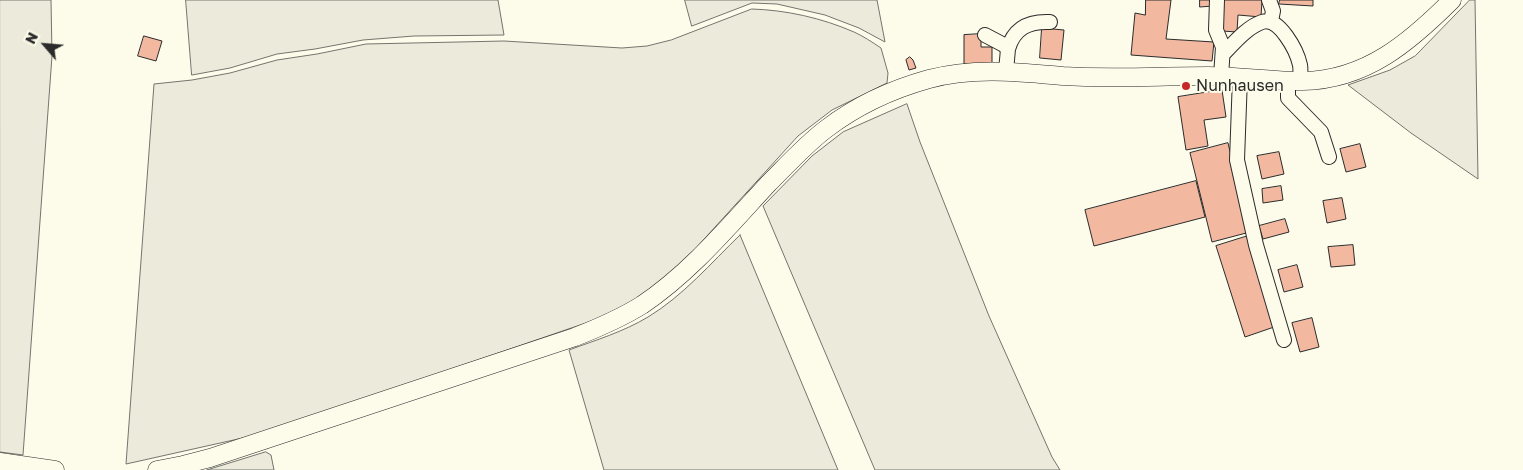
<!DOCTYPE html>
<style>
body{margin:0}
#map{position:relative;width:1523px;height:470px;overflow:hidden;background:#fdfbea;font-family:"Golos Text",sans-serif}
canvas{display:block}
.north{position:absolute;left:20px;top:20px;width:50px;height:50px;-webkit-text-stroke:4px #fdfbea;paint-order:stroke;rotate:297deg;font-size:14px;font-weight:700;line-height:20px;text-align:center;color:#2b2b2b}
.north::after{content:'';display:block;margin:auto;width:18px;height:22px;background:#2b2b2b;clip-path:polygon(50% 0,100% 100%,50% 72%,0 100%)}
</style>
<div id="map">
<canvas width="1523" height="470"></canvas>
<div class="north">N</div>
</div>
<script>
const context = document.querySelector('canvas').getContext('2d');
context.lineJoin = 'round';
function paint(path, color) { context.fillStyle = color; context.fill(path, 'evenodd'); }
function stroke(path, color, width, dash) { context.strokeStyle = color; context.lineWidth = width; context.lineCap = dash ? 'butt' : 'round'; context.setLineDash(dash || []); context.stroke(path); }
function label(font, color, halo, rows, align = 'center') {
  context.font = font + ' "Golos Text",sans-serif'; context.lineWidth = 4; context.setLineDash([]); context.textBaseline = 'middle'; context.strokeStyle = halo; context.fillStyle = color; for (const [text, x, y, turn = 0] of rows) {
    context.save(); context.translate(x, y); context.rotate((+turn || 0) * Math.PI / 180); context.textAlign = isNaN(turn) ? turn : align; if (halo) context.strokeText(text, 0, 0); context.fillText(text, 0, 0); context.restore();
  }
}
const green = new Path2D(`
 M0 0H51L52 56 23 455 0 452Z
 M186 0H498L504 35 414 36 363 40 315 49 277 54 230 68 192 75Z
 M685 0H877L885 42 859 28 825 15 777 4 752 3 692 26Z
 M1470 0H1475L1478 179 1411 133 1348 85 1390 70 1415 56Z
 M752 9C786 10 822 18 854 32 863 36 872 42 881 48L888 73 887 83 832 110 798 136 685 260 639 299 612 314 265 433 126 464 154 84 192 80 230 73 277 60 317 54 366 44 504 41 622 48 647 46 671 40Z
 M907 104 920 142 989 316 1052 457 1060 470H875L763 206 812 156 843 132Z
 M740 235 838 470H604L569 350C596 340 623 332 648 317 683 296 711 263 740 235Z
 M266 452 271 455 274 470H207Z`);
paint(green, '#ecebdb');
stroke(green, '#74746e', 1);
const building = new Path2D(`
 M1146 0H1171L1166 39 1214 42 1212 61 1131 55 1135 13 1145 15Z
 M1200 0H1212L1213 6 1200 7Z
 M1224 0H1262L1261 17 1238 15 1237 32 1222 31Z
 M1280 0H1313V6L1279 4Z
 M1042 28 1064 30 1061 60 1040 58Z
 M981 34V47H992V63L964 64V35Z
 M144 36 162 41 156 61 138 56Z
 M910 57 913 60 916 68 909 70 906 60Z
 M1222 90 1226 117 1204 120 1208 146 1186 150 1178 97Z
 M1228 143 1250 232 1212 242 1190 153Z
 M1360 144 1366 167 1346 172 1340 149Z
 M1279 152 1284 174 1262 179 1257 156Z
 M1196 181 1205 217 1094 246 1085 210Z
 M1281 186 1283 200 1263 203 1262 189Z
 M1342 198 1346 219 1327 223 1323 201Z
 M1285 219 1289 232 1263 239 1259 226Z
 M1248 236 1277 326 1245 337 1216 246Z
 M1353 245 1355 265 1331 267 1328 247Z
 M1297 265 1303 287 1284 292 1278 270Z
 M1312 318 1319 347 1300 352 1292 323Z`);
paint(building, '#f2b8a0');
stroke(building, '#2b2b2b', 1);
const minor = new Path2D(`
 M1217 0 1216 30 1223 47 1221 76
 M1269 0 1273 11 1271 21
 M985 35 1004 45 1008 49 1006 71
 M1008 49C1014 28 1029 21 1050 22
 M1223 54C1234 43 1247 27 1262 22 1279 16 1297 51 1300 65 1301 70 1300 76 1300 81
 M1240 77 1237 160 1256 245 1284 340
 M1288 80V98L1321 132 1329 157`);
const major = new Path2D(`
 M0 462 55 470
 M157 470 183 465 210 458 575 337C598 328 621 318 642 305 690 273 729 226 768 184 787 165 805 145 826 129 856 106 893 89 929 79 974 67 1018 72 1063 76 1111 79 1160 76 1208 76 1239 76 1271 81 1303 81 1366 80 1410 42 1452 0`);
stroke(minor, '#2b2b2b', 16);
stroke(major, '#2b2b2b', 19);
stroke(minor, '#fdfbea', 14);
stroke(major, '#fdfbea', 18);
for (const [x, y, r, color] of [
 [1186,86,5,"#c62828"]
]) { const dot = new Path2D(); dot.arc(x, y, r, 0, 2 * Math.PI); context.fillStyle = color; context.fill(dot); stroke(dot, '#fdfbea', 2); }
label('16px', '#2b2b2b', '#fdfbea', [
 ["Nunhausen",1196,86]
], 'left');
</script>
